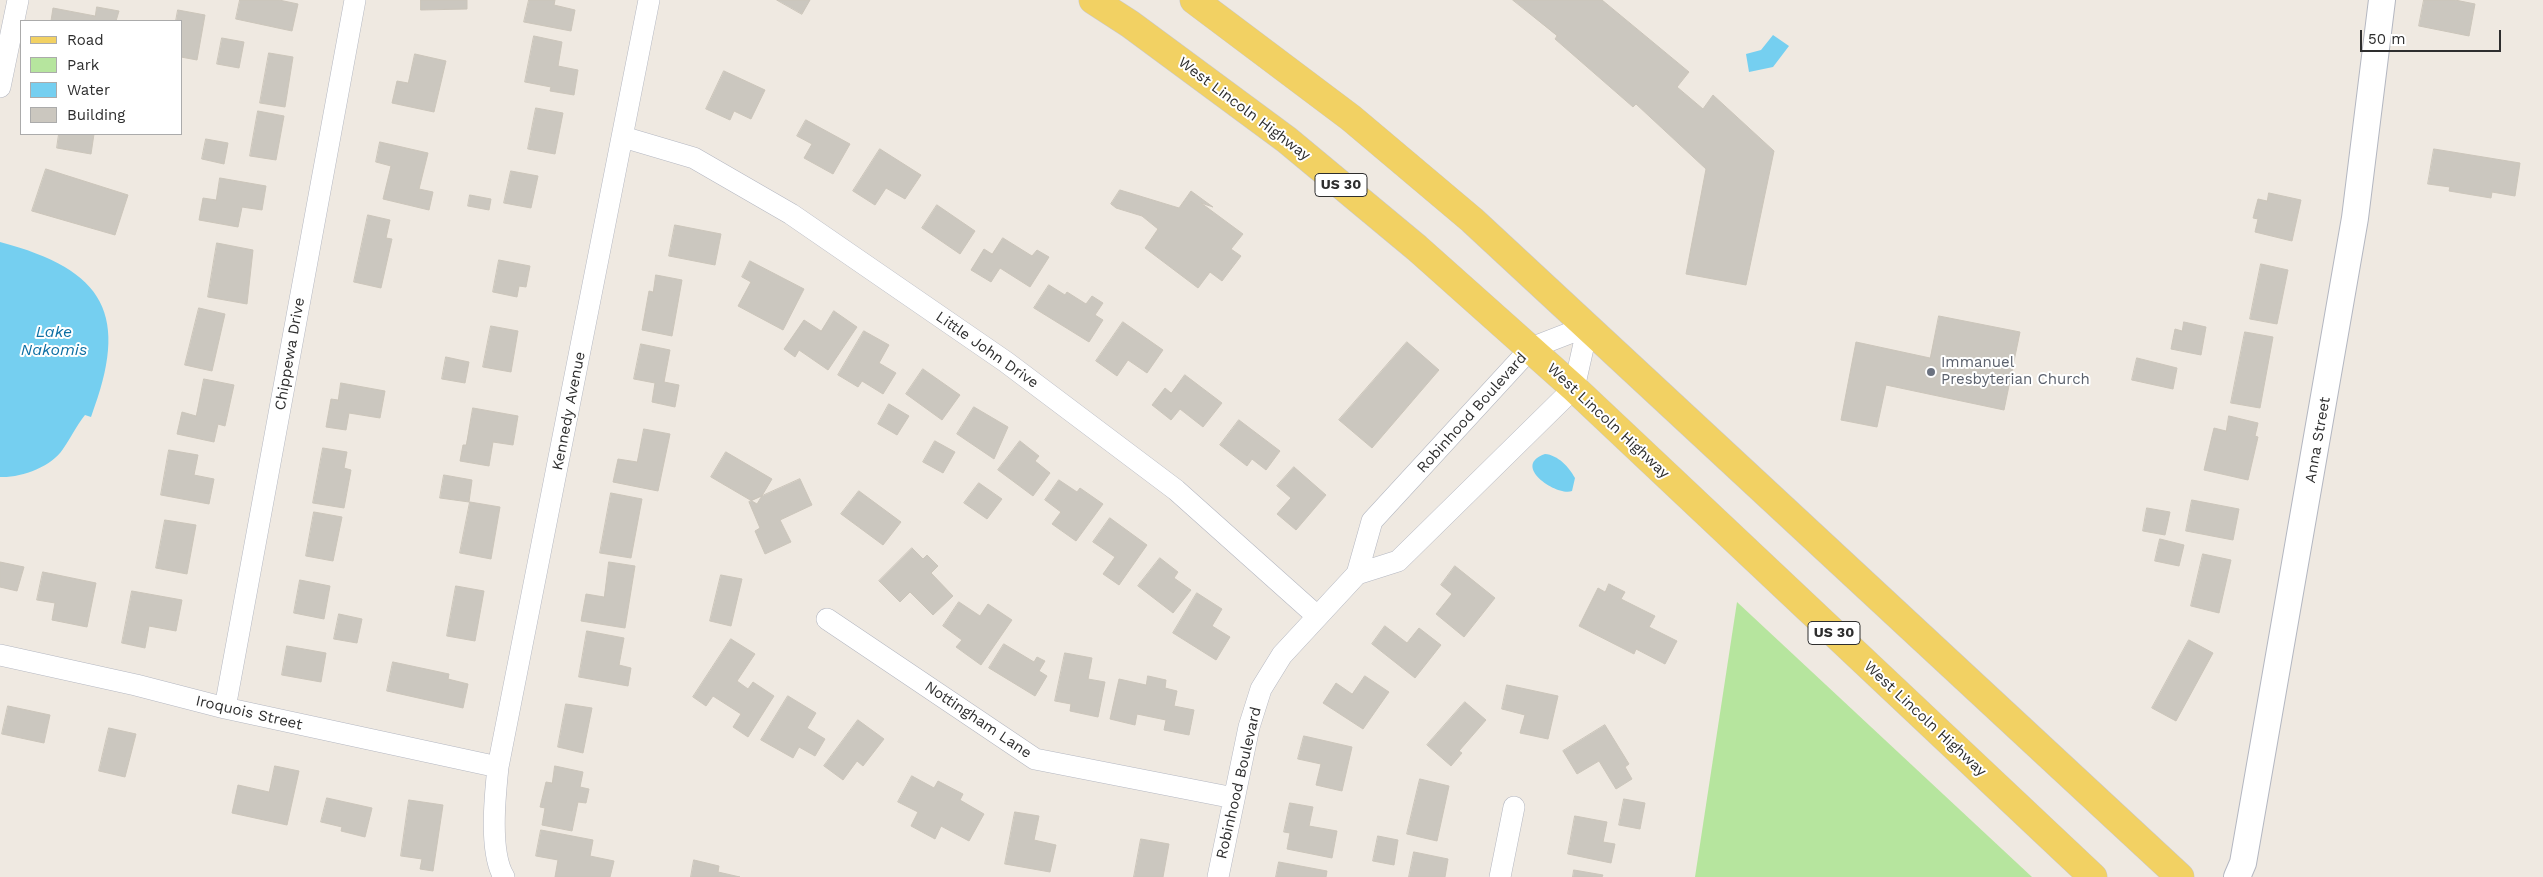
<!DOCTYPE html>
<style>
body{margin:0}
#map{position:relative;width:2543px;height:877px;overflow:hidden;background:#efe9e1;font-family:"Work Sans",sans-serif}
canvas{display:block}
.legend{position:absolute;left:20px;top:20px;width:162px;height:115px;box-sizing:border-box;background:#fff;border:1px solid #ababab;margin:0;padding:6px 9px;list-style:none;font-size:15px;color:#2e2e2e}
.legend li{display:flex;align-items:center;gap:10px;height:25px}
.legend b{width:25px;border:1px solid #ababab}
.scale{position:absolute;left:2360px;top:30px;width:141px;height:22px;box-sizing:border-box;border:2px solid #2e2e2e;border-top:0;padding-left:6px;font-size:15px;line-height:18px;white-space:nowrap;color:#2e2e2e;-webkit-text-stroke:4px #fff;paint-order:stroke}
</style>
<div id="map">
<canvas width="2543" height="877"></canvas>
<ul class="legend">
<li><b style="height:6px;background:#f2d163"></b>Road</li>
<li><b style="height:14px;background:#b6e59e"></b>Park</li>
<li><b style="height:14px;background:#75cff0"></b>Water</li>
<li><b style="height:14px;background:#cbc7bf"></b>Building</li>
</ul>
<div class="scale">50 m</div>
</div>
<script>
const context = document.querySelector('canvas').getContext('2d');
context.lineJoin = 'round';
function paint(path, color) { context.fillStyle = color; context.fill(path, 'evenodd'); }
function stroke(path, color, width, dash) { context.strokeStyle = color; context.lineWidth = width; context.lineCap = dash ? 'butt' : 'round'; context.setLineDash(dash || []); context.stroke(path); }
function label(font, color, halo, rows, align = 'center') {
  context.font = font + ' "Work Sans",sans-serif'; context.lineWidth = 4; context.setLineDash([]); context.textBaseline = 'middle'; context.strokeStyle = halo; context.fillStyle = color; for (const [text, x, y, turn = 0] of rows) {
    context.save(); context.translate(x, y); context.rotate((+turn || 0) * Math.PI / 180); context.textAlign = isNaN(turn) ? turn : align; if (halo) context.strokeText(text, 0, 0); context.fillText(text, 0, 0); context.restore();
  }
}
paint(new Path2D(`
 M1737 602 2032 877H1695Z`), '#b6e59e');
paint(new Path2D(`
 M1773 35 1789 46 1773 67 1749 72 1746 54 1761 50Z
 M0 242C106 270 130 315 91 417L85 415C76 426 71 438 63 449 51 467 21 478 0 477Z
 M1545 454C1558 455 1569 467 1575 478L1572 491C1558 497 1510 466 1545 454Z`), '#75cff0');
const building = new Path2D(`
 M240 0H279L298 4 292 31 236 19Z
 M421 0H467V9L421 10Z
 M529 0H555L554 5 575 10 571 31 524 22Z
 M777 0H810L802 14Z
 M1513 0H1602L1689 72 1677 87 1703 109 1713 95 1774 151 1746 285 1686 274 1706 169 1636 104 1633 107 1555 39 1557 36Z
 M2424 0H2455L2475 4 2469 36 2419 26Z
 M97 7 119 11 116 21H51L53 8 95 16Z
 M178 10 205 15 197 60 181 57V21H176Z
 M534 36 562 42 558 66 578 70 574 95 550 91 551 87 525 82Z
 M222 38 244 42 239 68 217 64Z
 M269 53 293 57 285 107 260 103Z
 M415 54 446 61 434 112 392 103 397 81 408 83Z
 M724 71 765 90 751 119 734 111 730 120 706 109Z
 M536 108 563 113 555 154 528 149Z
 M258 111 284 116 276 160 250 156Z
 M806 120 850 144 833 174 804 158 812 144 797 136Z
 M59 134H94L91 154 57 148Z
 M206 139 228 143 224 164 202 159Z
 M380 142 428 153 419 189 433 192 429 210 383 199 391 166 376 162Z
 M880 149 921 175 905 199 886 188 875 205 853 191Z
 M2434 149 2520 163 2515 196 2492 192 2491 198 2449 191 2450 187 2428 184Z
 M46 169 128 195 115 235 32 211Z
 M511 171 538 176 531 208 504 203Z
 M220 178 266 186 262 210 242 207 238 227 199 220 203 198 216 200Z
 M1120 190 1179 208 1191 191 1213 207 1201 203 1243 234 1231 249 1241 256 1222 281 1210 272 1198 288 1145 248 1158 229 1142 216 1116 208 1111 204Z
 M2269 193 2301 200 2292 241 2255 232 2258 219 2253 218 2258 199 2267 201Z
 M470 195 491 199 489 210 468 206Z
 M937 205 975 231 960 254 922 228Z
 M368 215 390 220 386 238 392 239 381 288 354 282Z
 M675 225 721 234 715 265 669 256Z
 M1003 238 1032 256 1037 250 1049 257 1030 287 1000 268 991 282 971 270 984 249 992 254Z
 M217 243 253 250 247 304 208 297Z
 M499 260 530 266 526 287 519 286 517 297 493 292Z
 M750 261 804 289 783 330 738 306 751 282 742 277Z
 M2261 264 2288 270 2277 324 2250 319Z
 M656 275 682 280 672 336 642 330 649 291 653 292Z
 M1049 285 1065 295 1067 292 1086 304 1092 296 1103 303 1095 315 1103 320 1089 342 1034 308Z
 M199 308 225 314 212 371 185 365Z
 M834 311 857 327 828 370 799 350 795 357 784 349 804 320 821 331Z
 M1939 316 2020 332 2004 410 1886 385 1877 427 1841 420 1856 342 1930 358Z
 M1123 322 1163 350 1147 373 1128 360 1117 376 1096 361Z
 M2184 322 2206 327 2201 355 2171 349 2175 329 2182 331Z
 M491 326 518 331 511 372 483 367Z
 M864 331 889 345 879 363 896 373 883 394 862 381 858 387 838 375Z
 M2245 332 2273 337 2260 408 2231 403Z
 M1407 342 1439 370 1372 448 1339 420Z
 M641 344 670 350 664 382 679 385 675 407 652 402 655 383 634 379Z
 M446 357 469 362 465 383 442 379Z
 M2137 358 2177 368 2173 389 2132 380Z
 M923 369 960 395 942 420 906 394Z
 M1185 375 1222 403 1203 427 1180 409 1171 420 1152 405 1165 388 1171 393Z
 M204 379 234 385 225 426 218 424 214 442 177 434 182 412 196 416Z
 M341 383 385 391 380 418 349 413 346 430 326 427 331 399 338 400Z
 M889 404 909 416 897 435 878 424Z
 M974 407 1008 427 994 459 957 434Z
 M473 408 518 416 513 445 493 442 489 466 460 461 463 445H466Z
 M2229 416 2258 423 2255 436 2258 437 2248 480 2204 470 2214 428 2226 431Z
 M1239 420 1280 451 1266 470 1252 459 1247 466 1220 445Z
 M644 429 670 434 658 491 613 482 618 459 637 462Z
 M935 441 955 452 943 473 923 462Z
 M1020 441 1039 456 1035 461 1050 473 1033 496 998 470Z
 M323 448 347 452 344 468 351 470 344 508 313 503Z
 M169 450 198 455 194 475 214 479 209 504 161 495Z
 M726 452 772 479 757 504 711 477Z
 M1294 467 1326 495 1296 530 1277 514 1291 498 1277 486Z
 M444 475 472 480 469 502 440 498Z
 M800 479 812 505 780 520 791 542 765 554 755 531 760 528 749 502Z
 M1059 480 1077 492 1080 488 1103 504 1076 541 1052 524 1061 512 1045 500Z
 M979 483 1002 499 987 519 964 503Z
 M859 491 901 522 883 545 841 514Z
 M611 493 642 499 631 558 600 553Z
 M2192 500 2239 509 2233 540 2186 531Z
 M470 502 500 507 491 559 460 553Z
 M2147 508 2170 512 2165 535 2143 531Z
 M314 512 342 517 333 561 306 556Z
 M1110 518 1147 545 1119 585 1103 574 1115 557 1093 542Z
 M165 520 196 525 187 574 156 568Z
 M2160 539 2184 545 2179 566 2155 561Z
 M912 548 923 559 927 555 938 566 931 573 953 596 933 615 910 592 900 602 879 581Z
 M2203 554 2231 560 2219 613 2191 606Z
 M1160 558 1178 572 1174 578 1191 590 1173 613 1138 586Z
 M0 562 24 567 17 591 0 587Z
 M609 562 635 566 625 628 581 621 586 594 604 597Z
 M1455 566 1495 598 1464 637 1436 614 1452 594 1441 585Z
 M43 572 96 583 87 627 52 620 55 603 37 600Z
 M721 575 742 579 731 626 710 621Z
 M300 580 330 586 324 619 294 613Z
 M1609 584 1625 592 1621 599 1655 616 1649 627 1677 641 1665 664 1636 649 1634 654 1579 626 1598 588 1605 592Z
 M456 586 484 591 475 641 447 636Z
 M132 591 182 600 176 631 149 626 145 648 122 643Z
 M1197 593 1222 609 1212 626 1230 637 1216 660 1173 633Z
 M959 602 980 616 988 604 1012 620 981 665 956 647 962 640 943 626Z
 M339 614 362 619 357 643 334 639Z
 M1385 626 1407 643 1419 628 1441 645 1415 678 1372 644Z
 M587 631 624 638 619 665 631 668 628 686 579 677Z
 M731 639 755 654 737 681 748 689 753 682 774 696 748 737 733 727 741 714 713 696 706 706 693 697Z
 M2189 640 2213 653 2176 721 2152 708Z
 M1004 644 1034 662 1037 657 1045 661 1039 671 1047 676 1035 696 989 668Z
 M287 646 326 653 321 682 282 675Z
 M1065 653 1092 658 1088 679 1105 682 1098 717 1070 711 1071 704 1055 701Z
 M393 662 449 674 448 679 468 684 463 708 387 691Z
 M1148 676 1166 680 1165 688 1177 691 1174 706 1194 710 1189 735 1164 730 1166 720 1137 714 1135 725 1110 719 1119 679 1146 685Z
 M1365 676 1389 692 1363 729 1323 703 1336 683 1352 694Z
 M1507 685 1558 696 1548 739 1520 733 1525 715 1502 709Z
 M788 696 816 713 807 728 825 739 815 756 799 747 793 758 761 740Z
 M1465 702 1486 720 1459 751 1462 753 1451 766 1427 745Z
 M566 704 592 708 583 753 558 747Z
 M8 706 50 715 44 743 2 734Z
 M858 720 884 739 863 766 857 761 843 780 824 766Z
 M1605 725 1629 764 1625 767 1632 779 1616 789 1599 761 1577 774 1563 751Z
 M109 728 136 734 125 777 99 771Z
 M1304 736 1352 747 1342 791 1316 785 1321 764 1298 759Z
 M275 766 299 771 287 825 232 813 238 785 269 792Z
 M555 766 583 772 580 787 589 789 586 803 578 802 572 831 542 825 545 808 540 807 546 782 552 783Z
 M912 776 934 788 938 781 963 794 960 800 984 814 969 841 941 826 935 839 911 826 918 812 898 802Z
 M1420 779 1449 786 1437 841 1407 834Z
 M327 798 372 808 365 837 341 831 342 827 321 822Z
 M1624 799 1645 803 1640 829 1619 825Z
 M409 800 443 805 433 871 420 869 422 859 401 856Z
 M1290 803 1313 807 1309 826 1337 831 1332 858 1287 849 1290 833 1284 832Z
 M1015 812 1039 816 1034 840 1056 845 1050 872 1005 864Z
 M1575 816 1607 822 1603 842 1615 844 1611 863 1568 854Z
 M541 830 593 840 590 856 614 861 610 877H555L558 860 536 856Z
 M1378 836 1398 840 1394 865 1373 861Z
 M1141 839 1169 844 1163 877H1134Z
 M1414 852 1448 859 1445 877H1409Z
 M694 860 719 866 718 872 740 877H691Z
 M1279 862 1327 871 1326 877H1276Z
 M1574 870 1603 875 1602 877H1573Z`);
paint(building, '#cbc7bf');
stroke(building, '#cbc5ba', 1);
const minor = new Path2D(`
 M0 87 18 0
 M623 137 694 158 791 214 1006 362 1176 490 1317 616
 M1357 574 1398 561 1574 388 1588 326
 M827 619 1035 759 1234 798
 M0 655 136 685 225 708 498 767
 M225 708 355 0
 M504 877C489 852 495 796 498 767L649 0
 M1218 877 1249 727 1261 689 1282 655 1357 574 1372 521 1531 348 1588 326
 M1500 877 1514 807`);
const tertiary = new Path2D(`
 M2237 877 2243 863 2355 218 2382 0`);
const primary = new Path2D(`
 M1093 0 1130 24 1287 140 1417 248 1574 388 2093 877
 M1194 0 1351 118 1472 220 2180 877`);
stroke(minor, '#b4b7c1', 22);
stroke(tertiary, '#b4b7c1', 28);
stroke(primary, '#c9c9c9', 29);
stroke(minor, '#fff', 21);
stroke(tertiary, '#fff', 26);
stroke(primary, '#f2d163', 28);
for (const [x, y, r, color] of [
 [1931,372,5,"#6b7280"]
]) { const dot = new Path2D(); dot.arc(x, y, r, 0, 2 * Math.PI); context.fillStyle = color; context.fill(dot); stroke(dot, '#fff', 2); }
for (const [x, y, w] of [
 [1341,185,52],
 [1834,633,52]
]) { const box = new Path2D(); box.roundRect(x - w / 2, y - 11.5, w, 23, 4); context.fillStyle = '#fff'; context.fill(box); stroke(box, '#2e2e2e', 1); }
label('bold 14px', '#2e2e2e', null, [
 ["US 30",1341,185],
 ["US 30",1834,633]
]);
label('15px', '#2e2e2e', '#fff', [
 ["West Lincoln Highway",1244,109,37],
 ["Little John Drive",987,350,35],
 ["Chippewa Drive",290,354,-80],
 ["Kennedy Avenue",569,411,-79],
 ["Robinhood Boulevard",1472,413,-48],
 ["West Lincoln Highway",1608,421,43],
 ["Anna Street",2318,440,-80],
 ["Iroquois Street",249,713,13],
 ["West Lincoln Highway",1925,719,43],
 ["Nottingham Lane",978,720,34],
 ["Robinhood Boulevard",1239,783,-77]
]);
label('15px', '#5b616d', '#fff', [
 ["Immanuel",1941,363],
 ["Presbyterian Church",1941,380]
], 'left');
label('italic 16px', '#0d6fa3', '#fff', [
 ["Lake",54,332],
 ["Nakomis",54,350]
]);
</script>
